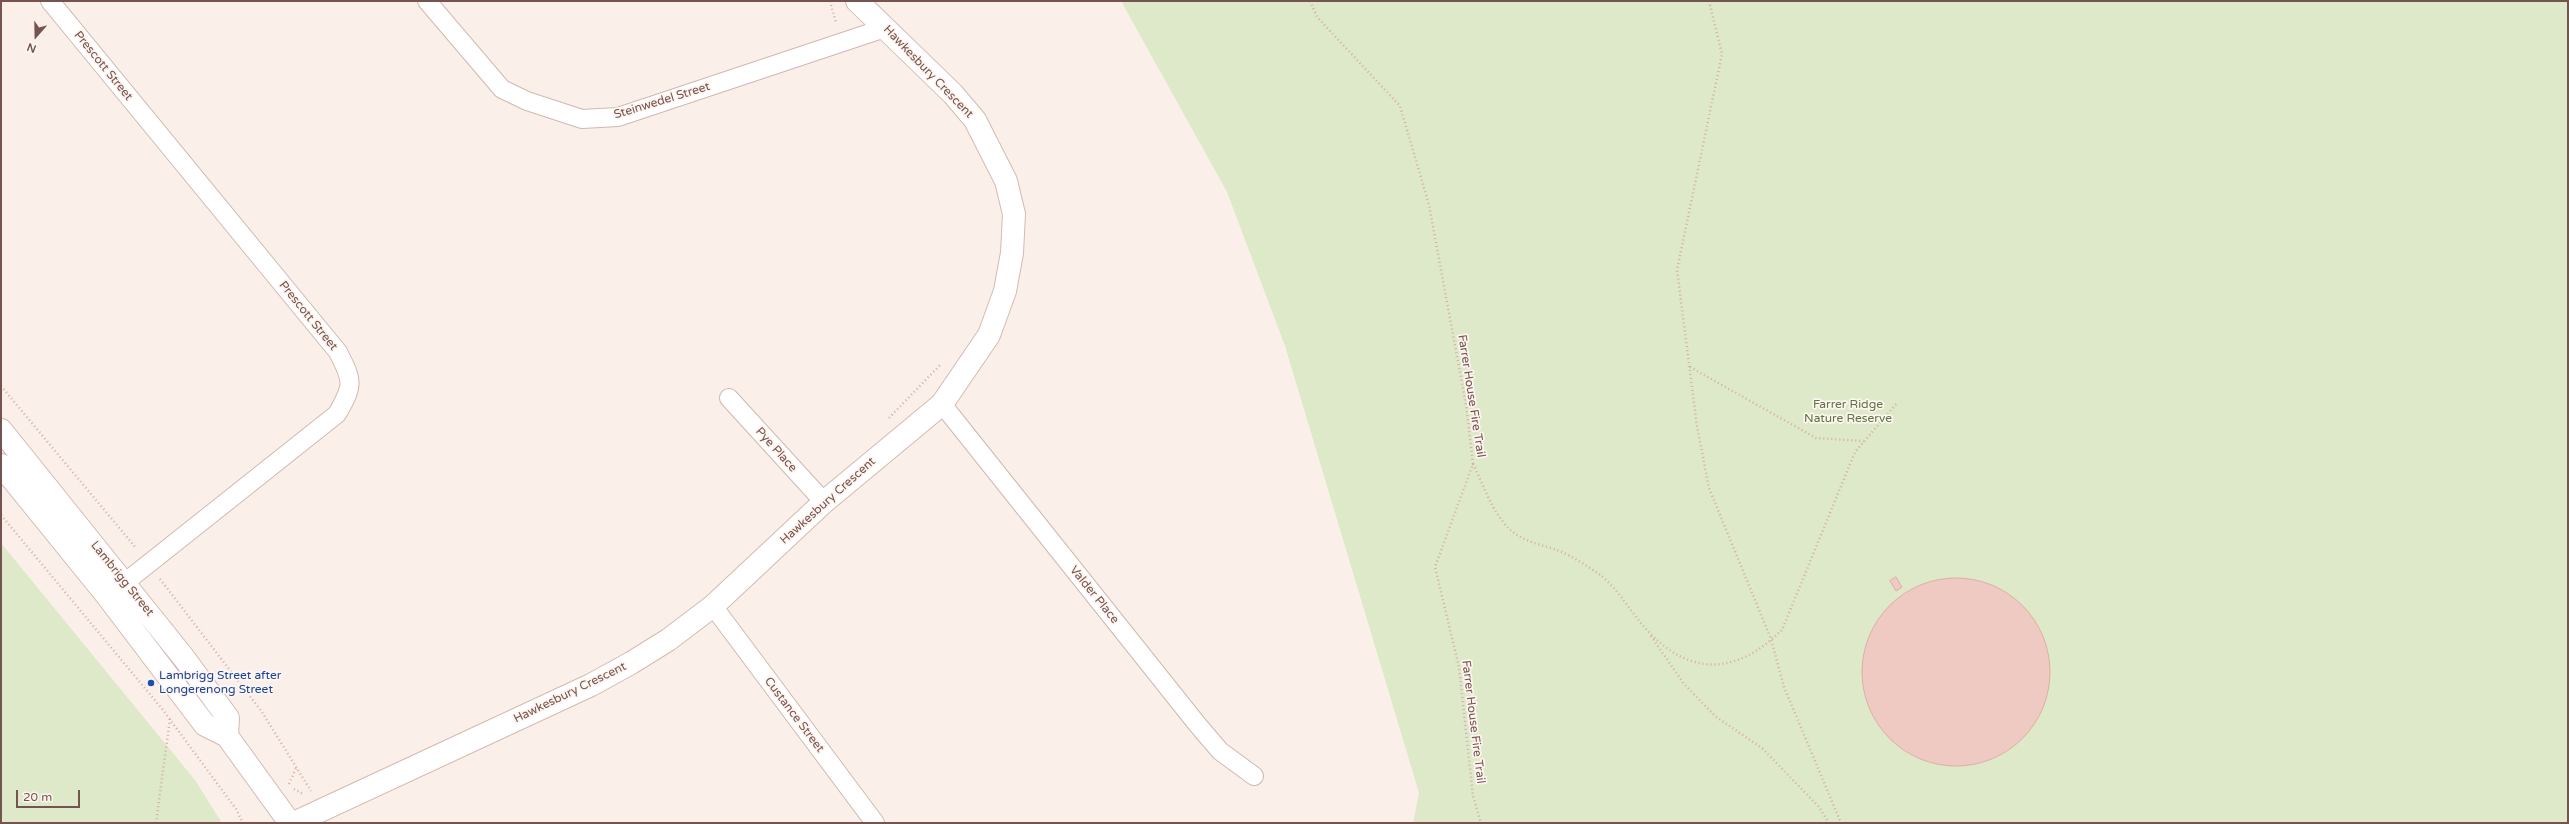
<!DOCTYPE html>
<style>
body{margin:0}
#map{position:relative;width:2569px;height:824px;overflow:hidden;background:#fbf0e9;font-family:"Varela Round",sans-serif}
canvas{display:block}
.frame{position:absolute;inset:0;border:2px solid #75534e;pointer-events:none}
.north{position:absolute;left:16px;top:16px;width:40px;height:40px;-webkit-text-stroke:3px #fef5f0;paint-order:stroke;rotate:200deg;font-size:11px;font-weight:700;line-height:16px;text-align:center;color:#75534e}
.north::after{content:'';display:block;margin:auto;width:14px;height:18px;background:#75534e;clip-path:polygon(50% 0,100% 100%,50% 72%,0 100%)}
.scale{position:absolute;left:16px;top:790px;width:64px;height:18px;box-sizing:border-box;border:2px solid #75534e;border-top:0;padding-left:5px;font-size:12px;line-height:14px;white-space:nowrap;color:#75534e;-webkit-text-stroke:3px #fef5f0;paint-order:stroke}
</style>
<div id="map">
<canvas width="2569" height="824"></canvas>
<div class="frame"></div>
<div class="north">N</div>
<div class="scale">20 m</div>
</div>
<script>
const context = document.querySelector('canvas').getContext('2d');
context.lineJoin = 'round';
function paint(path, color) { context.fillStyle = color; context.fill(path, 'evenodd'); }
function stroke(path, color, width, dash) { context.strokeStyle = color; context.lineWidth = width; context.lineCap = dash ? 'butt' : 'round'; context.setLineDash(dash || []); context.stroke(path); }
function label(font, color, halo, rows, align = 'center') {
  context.font = font + ' "Varela Round",sans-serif'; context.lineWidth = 3.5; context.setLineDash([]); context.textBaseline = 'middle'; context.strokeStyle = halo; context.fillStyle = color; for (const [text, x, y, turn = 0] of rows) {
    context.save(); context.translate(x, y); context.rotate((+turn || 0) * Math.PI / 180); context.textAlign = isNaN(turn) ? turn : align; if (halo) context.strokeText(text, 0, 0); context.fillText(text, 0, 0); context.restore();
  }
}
paint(new Path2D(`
 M1121 1H2568V823H1413L1419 793 1285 346 1227 192Z
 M1 543 195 780 222 823H1Z`), '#dde9c8');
const building = new Path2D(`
 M1896 577 1902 587 1896 591 1890 581Z
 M1862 672a94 94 0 1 1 188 0a94 94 0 1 1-188 0Z`);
paint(building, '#efcac2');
stroke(building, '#e1ada4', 1);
const street = new Path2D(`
 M50 1 338 352C353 381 354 385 337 414L113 592
 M427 1 502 89 527 101 582 119 618 117 885 28
 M729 398 824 502
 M942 404 1197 724 1220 751 1254 776
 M713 606 875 823`);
const secondary = new Path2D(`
 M1 430 184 658 228 718 227 736
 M1 465 108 597 205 725 227 736 290 823
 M294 823 591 685 631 663 668 640 713 606 824 502 942 404 989 335 1005 291 1012 253 1014 214 1006 181 975 120 953 94 857 1`);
stroke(street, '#cfb8b2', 20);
stroke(secondary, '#d5b9b2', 24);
stroke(new Path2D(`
 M830 1 836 23
 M1310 1 1317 17 1400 106 1429 205 1466 405 1473 464 1435 567 1459 667 1473 796 1481 823
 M1709 1 1722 54 1677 270 1697 426 1709 488 1771 639 1784 687 1841 823
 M1690 367 1816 438 1864 441
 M1 386 136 548
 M889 418 941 364
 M1473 464C1483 484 1490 506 1504 523 1517 540 1535 543 1554 549 1569 554 1586 565 1599 574 1615 586 1628 607 1640 622 1672 661 1712 680 1759 649 1767 644 1775 636 1782 630L1855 452 1897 403
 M1 515 163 710 236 809 243 823
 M160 579 262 712 311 791
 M1651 636 1684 684 1715 716 1763 749 1819 807 1829 823
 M289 784 296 768
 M294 789 303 794
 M156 823 170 719`), '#d5ada5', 2.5, [1, 3]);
stroke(street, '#fff', 18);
stroke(secondary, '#fff', 22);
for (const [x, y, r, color] of [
 [151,683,4,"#1a4fb4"]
]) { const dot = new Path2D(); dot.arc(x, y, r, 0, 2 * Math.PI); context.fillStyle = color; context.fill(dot); stroke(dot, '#fef5f0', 1.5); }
label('12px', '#75534e', '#fef5f0', [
 ["Prescott Street",103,66,51],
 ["Hawkesbury Crescent",928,72,46],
 ["Steinwedel Street",662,101,-17],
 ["Prescott Street",308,316,51],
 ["Farrer House Fire Trail",1471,396,81],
 ["Pye Place",776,450,48],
 ["Hawkesbury Crescent",828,501,-42],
 ["Lambrigg Street",122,579,51],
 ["Valder Place",1094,595,51],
 ["Hawkesbury Crescent",570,693,-26],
 ["Custance Street",794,715,53],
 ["Farrer House Fire Trail",1473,722,83]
]);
label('12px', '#5d7443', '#fef5f0', [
 ["Farrer Ridge",1848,405],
 ["Nature Reserve",1848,419]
]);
label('12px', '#164399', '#fef5f0', [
 ["Lambrigg Street after",159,676],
 ["Longerenong Street",159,690]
], 'left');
</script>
